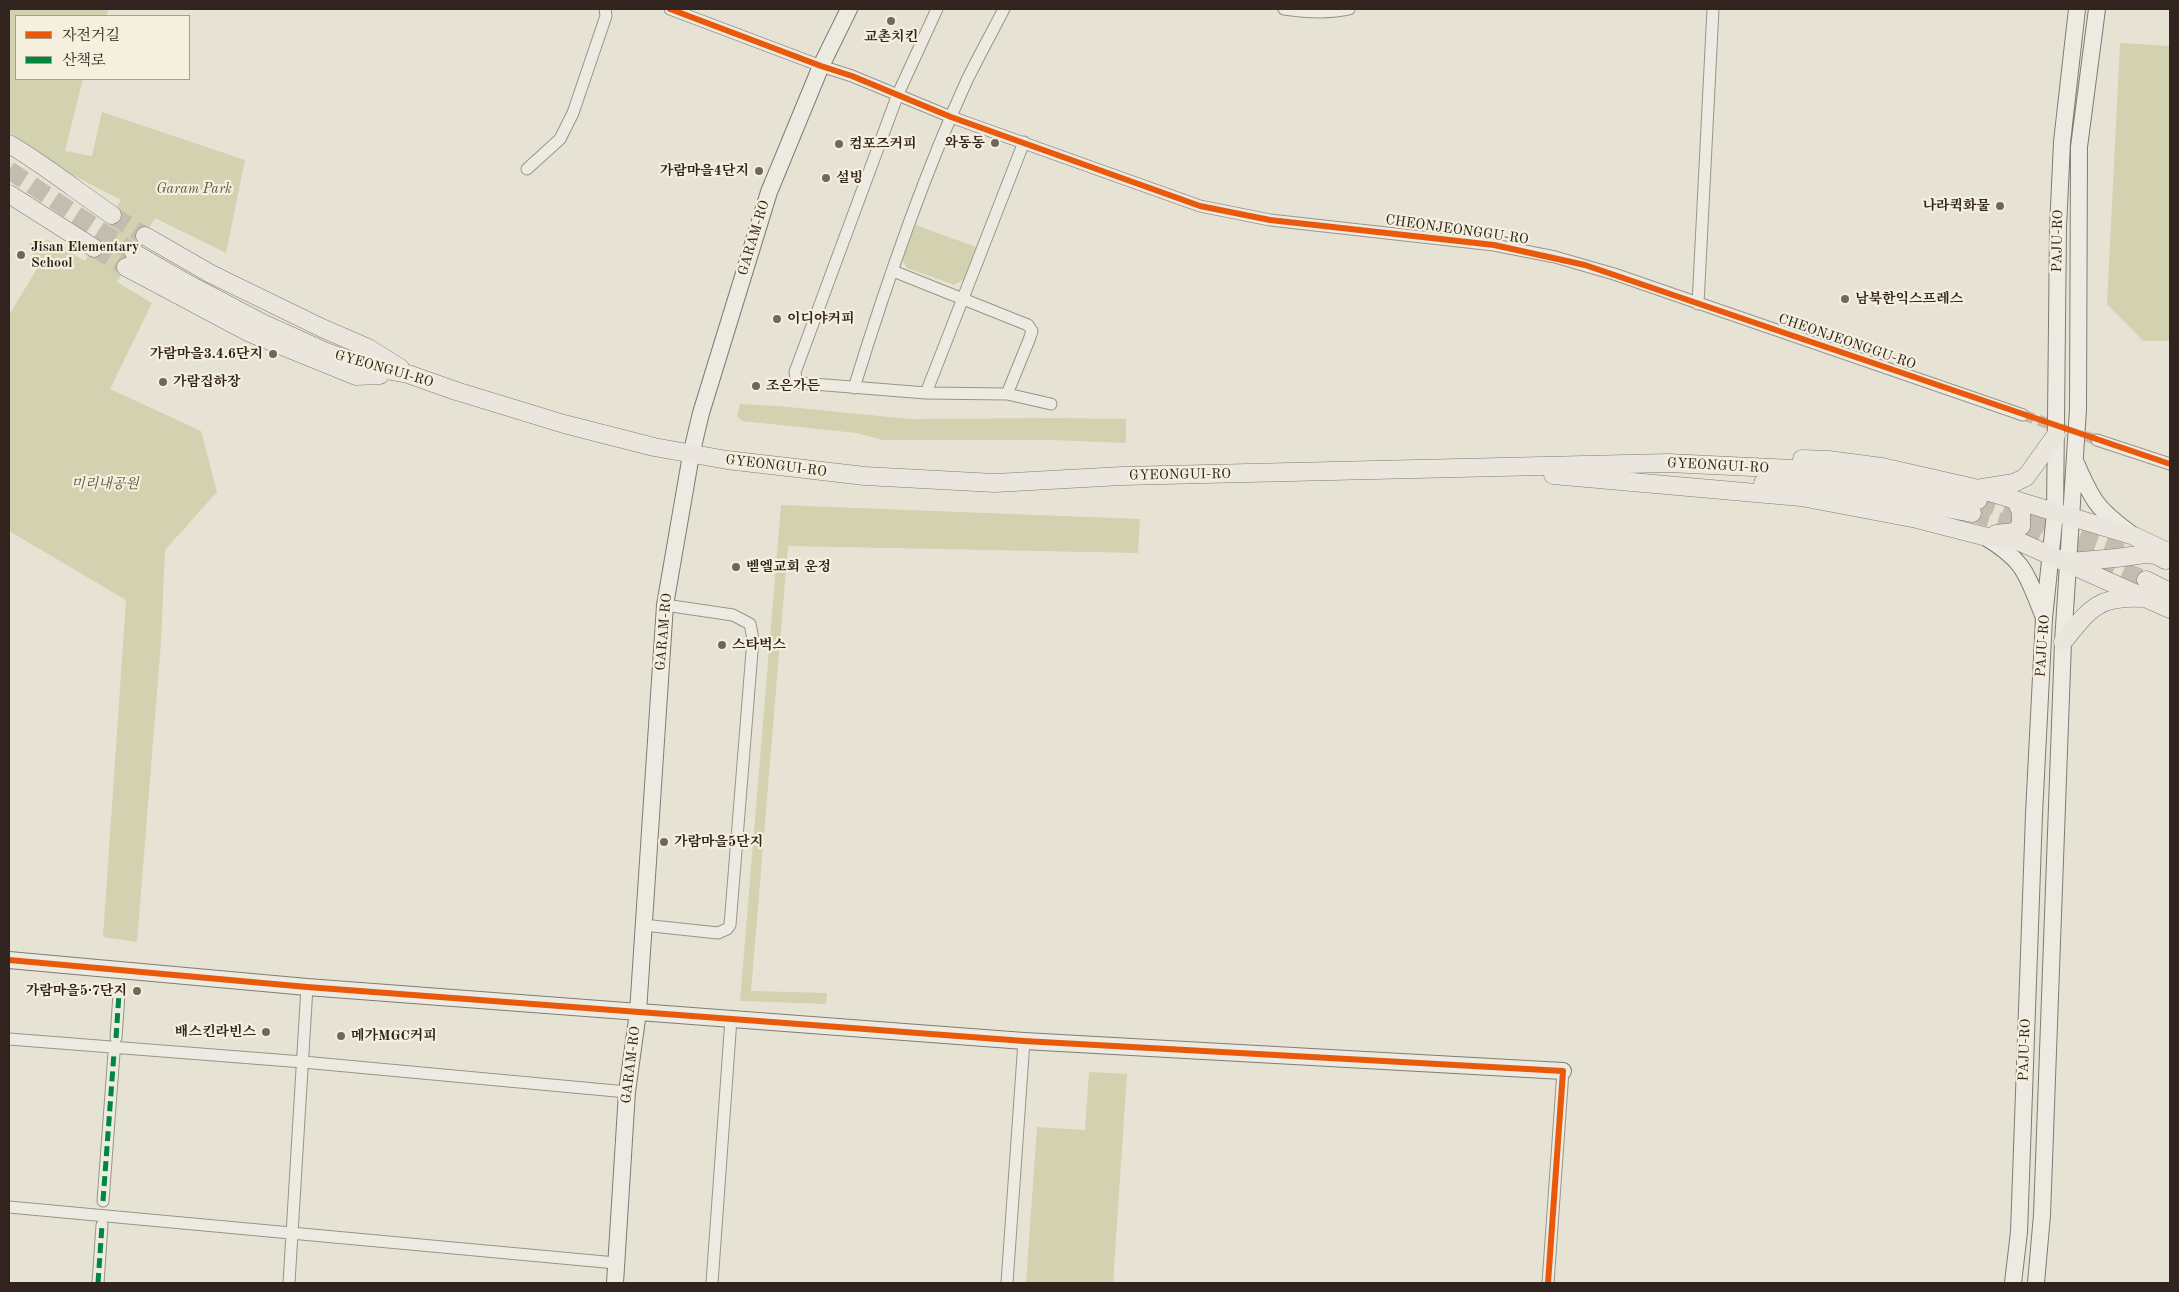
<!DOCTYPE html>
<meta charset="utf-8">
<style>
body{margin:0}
#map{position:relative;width:2179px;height:1292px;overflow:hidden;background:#e7e3d4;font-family:"Old Standard TT","Noto Serif KR",serif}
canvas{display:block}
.frame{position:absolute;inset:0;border:10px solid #31231d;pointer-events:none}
.legend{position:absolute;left:15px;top:15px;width:175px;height:65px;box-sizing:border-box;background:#f5efde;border:1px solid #a79d91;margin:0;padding:6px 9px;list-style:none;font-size:15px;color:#31231d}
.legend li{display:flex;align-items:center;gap:10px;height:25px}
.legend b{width:25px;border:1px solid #a79d91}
</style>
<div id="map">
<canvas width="2179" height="1292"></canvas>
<div class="frame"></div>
<ul class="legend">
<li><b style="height:6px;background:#e8590c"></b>자전거길</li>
<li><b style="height:6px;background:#00873e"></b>산책로</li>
</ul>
</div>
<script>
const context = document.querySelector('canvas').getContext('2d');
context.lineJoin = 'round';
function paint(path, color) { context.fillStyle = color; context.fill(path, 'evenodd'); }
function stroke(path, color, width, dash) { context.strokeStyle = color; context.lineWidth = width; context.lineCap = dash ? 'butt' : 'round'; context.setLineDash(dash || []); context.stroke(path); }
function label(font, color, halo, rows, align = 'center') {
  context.font = font + ' "Old Standard TT","Noto Serif KR",serif'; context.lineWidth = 4.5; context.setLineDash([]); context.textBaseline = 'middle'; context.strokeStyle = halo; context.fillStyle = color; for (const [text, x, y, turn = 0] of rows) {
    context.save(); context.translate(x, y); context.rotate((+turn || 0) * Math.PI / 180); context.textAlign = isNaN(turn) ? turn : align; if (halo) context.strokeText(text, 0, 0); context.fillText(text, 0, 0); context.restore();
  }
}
paint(new Path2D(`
 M9 9H109L106 16H16V79H83L65 151 92 156 102 112 245 160 226 253 155 218 117 282 152 303 110 389 201 431 217 492 165 550 161 642 137 942 103 937 126 600 9 531V315L38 267 29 243 49 240 85 261 121 200 71 174 9 132Z
 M2120 43 2170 46V341H2143L2107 304Z
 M916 225 976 247 963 280 954 285 907 268 902 260Z
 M740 404 778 406 910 419 1056 418 1126 419V443L1051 440H883L856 433 742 421 737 416Z
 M781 505 1140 519 1138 553 788 546 751 991 827 993 826 1004 740 1001Z
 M1089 1072 1127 1074 1113 1283H1026L1037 1127 1085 1130Z`), '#d2d1b0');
stroke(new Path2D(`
 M2023 415 2097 440`), '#c3bdaf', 11, [11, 5.5]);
stroke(new Path2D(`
 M9 170 134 253
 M112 215 145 236
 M94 248 126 267
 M1978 500 2135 557
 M1972 513 2012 525 2146 580`), '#c3bdaf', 18, [18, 9]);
const street = new Path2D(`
 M670 9 821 66 852 76 951 117 1200 206 1270 220 1494 245 1555 257 1614 274 2023 415
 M937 9 898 94 795 372 796 379 801 383 926 393 1007 394 1051 404
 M1284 9C1305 12 1328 14 1349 9
 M527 169 560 139 573 113 606 16 605 9
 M893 271 1028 325 1032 331 1029 340 1007 394
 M1698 304 1713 9
 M854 388C886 284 922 179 967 80 979 56 992 32 1004 9
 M926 393 1024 142
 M2097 440 2170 464
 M643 925 718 933 727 929 730 925 753 639 750 624 733 615 665 605
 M116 1038 119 994
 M9 1039 303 1062 627 1092
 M103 1201 114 1053
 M9 1207 616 1263
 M98 1283 102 1225
 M289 1283 307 987
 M712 1283 731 1019
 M1007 1283 1024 1041
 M1548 1283 1563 1071`);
const secondary = new Path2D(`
 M2076 463C2092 500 2097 509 2130 533
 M1985 537C2025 561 2026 573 2043 615
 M9 960 307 987 1024 1041 1563 1071
 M615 1283 627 1092 638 1012 665 605 691 455 701 413 769 192 821 66 849 9
 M2013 1283 2019 1232 2034 814 2044 618 2055 513 2058 228 2062 142 2077 9
 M2036 1283 2042 1215 2063 642 2078 409 2079 147 2097 9`);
const primary = new Path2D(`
 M9 144C45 165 78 192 112 215
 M9 194 94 248
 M145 236 211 274 322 328 368 348 400 368
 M134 253 188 284 262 323 326 352 364 366 408 374 456 391 564 424 654 447 727 460 865 476 995 483 1122 476 1668 463 1814 470 1978 500
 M126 267 250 333 356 376 380 375
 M1802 459 1828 460 1882 467 1979 489 2134 536 2170 553
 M1553 475 1801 497 1917 519 1983 536 2018 541 2170 609
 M1763 483C1834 485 1903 499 1972 513
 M1982 488 2014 483 2026 477 2056 435
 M1996 534 2014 532 2021 526V512L2016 501
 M2070 562 2116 558 2145 554 2156 555 2165 560
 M2146 580 2170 592
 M2063 642C2089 610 2097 596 2140 598`);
stroke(street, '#99948b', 13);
stroke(secondary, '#7f7b73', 18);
stroke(primary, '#7f7b73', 19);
stroke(street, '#edeae2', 11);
stroke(secondary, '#edeae2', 16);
stroke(primary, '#eae6de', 18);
stroke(new Path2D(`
 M116 1038 119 994
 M103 1201 114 1053
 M98 1283 102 1225`), '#00873e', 5, [10, 5]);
stroke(new Path2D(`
 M670 9 821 66 852 76 951 117 1200 206 1270 220 1494 245 1585 265 2170 464
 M9 960 307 987 1024 1041 1563 1071 1548 1283`), '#e8590c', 6);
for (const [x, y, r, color] of [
 [891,21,5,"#71665d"],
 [995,143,5,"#71665d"],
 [839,144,5,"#71665d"],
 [759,171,5,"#71665d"],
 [826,178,5,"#71665d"],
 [2000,206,5,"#71665d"],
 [21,255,5,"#71665d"],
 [1845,299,5,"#71665d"],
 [777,319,5,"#71665d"],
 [273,354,5,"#71665d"],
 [163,382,5,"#71665d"],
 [756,386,5,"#71665d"],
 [736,567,5,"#71665d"],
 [722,645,5,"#71665d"],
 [664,842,5,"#71665d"],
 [137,991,5,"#71665d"],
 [266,1032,5,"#71665d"],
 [341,1036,5,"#71665d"]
]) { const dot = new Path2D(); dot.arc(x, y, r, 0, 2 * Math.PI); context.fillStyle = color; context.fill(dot); stroke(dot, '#f5efde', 2); }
label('bold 14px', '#31231d', '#f5efde', [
 ["교촌치킨",891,37,"center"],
 ["와동동",985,143,"right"],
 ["컴포즈커피",849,144],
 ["가람마을4단지",749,171,"right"],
 ["설빙",836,178],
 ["나라퀵화물",1990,206,"right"],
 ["Jisan Elementary",31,247],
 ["School",31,263],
 ["남북한익스프레스",1855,299],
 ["이디야커피",787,319],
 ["가람마을3.4.6단지",263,354,"right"],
 ["가람집하장",173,382],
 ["조은가든",766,386],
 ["벧엘교회 운정",746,567],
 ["스타벅스",732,645],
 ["가람마을5단지",674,842],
 ["가람마을5·7단지",127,991,"right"],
 ["배스킨라빈스",256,1032,"right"],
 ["메가MGC커피",351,1036]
], 'left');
label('italic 14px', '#5c5340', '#f5efde', [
 ["Garam Park",194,189],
 ["미리내공원",105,484]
]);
label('14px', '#31231d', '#f5efde', [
 ["CHEONJEONGGU-RO",1457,230,8],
 ["GARAM-RO",754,238,-73],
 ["PAJU-RO",2058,241,-89],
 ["CHEONJEONGGU-RO",1847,342,19],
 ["GYEONGUI-RO",384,369,16],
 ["GYEONGUI-RO",776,466,7],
 ["GYEONGUI-RO",1718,466,3],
 ["GYEONGUI-RO",1180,475,-1],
 ["GARAM-RO",664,632,-85],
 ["PAJU-RO",2043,646,-86],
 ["PAJU-RO",2025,1050,-88],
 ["GARAM-RO",631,1065,-83]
]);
</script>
